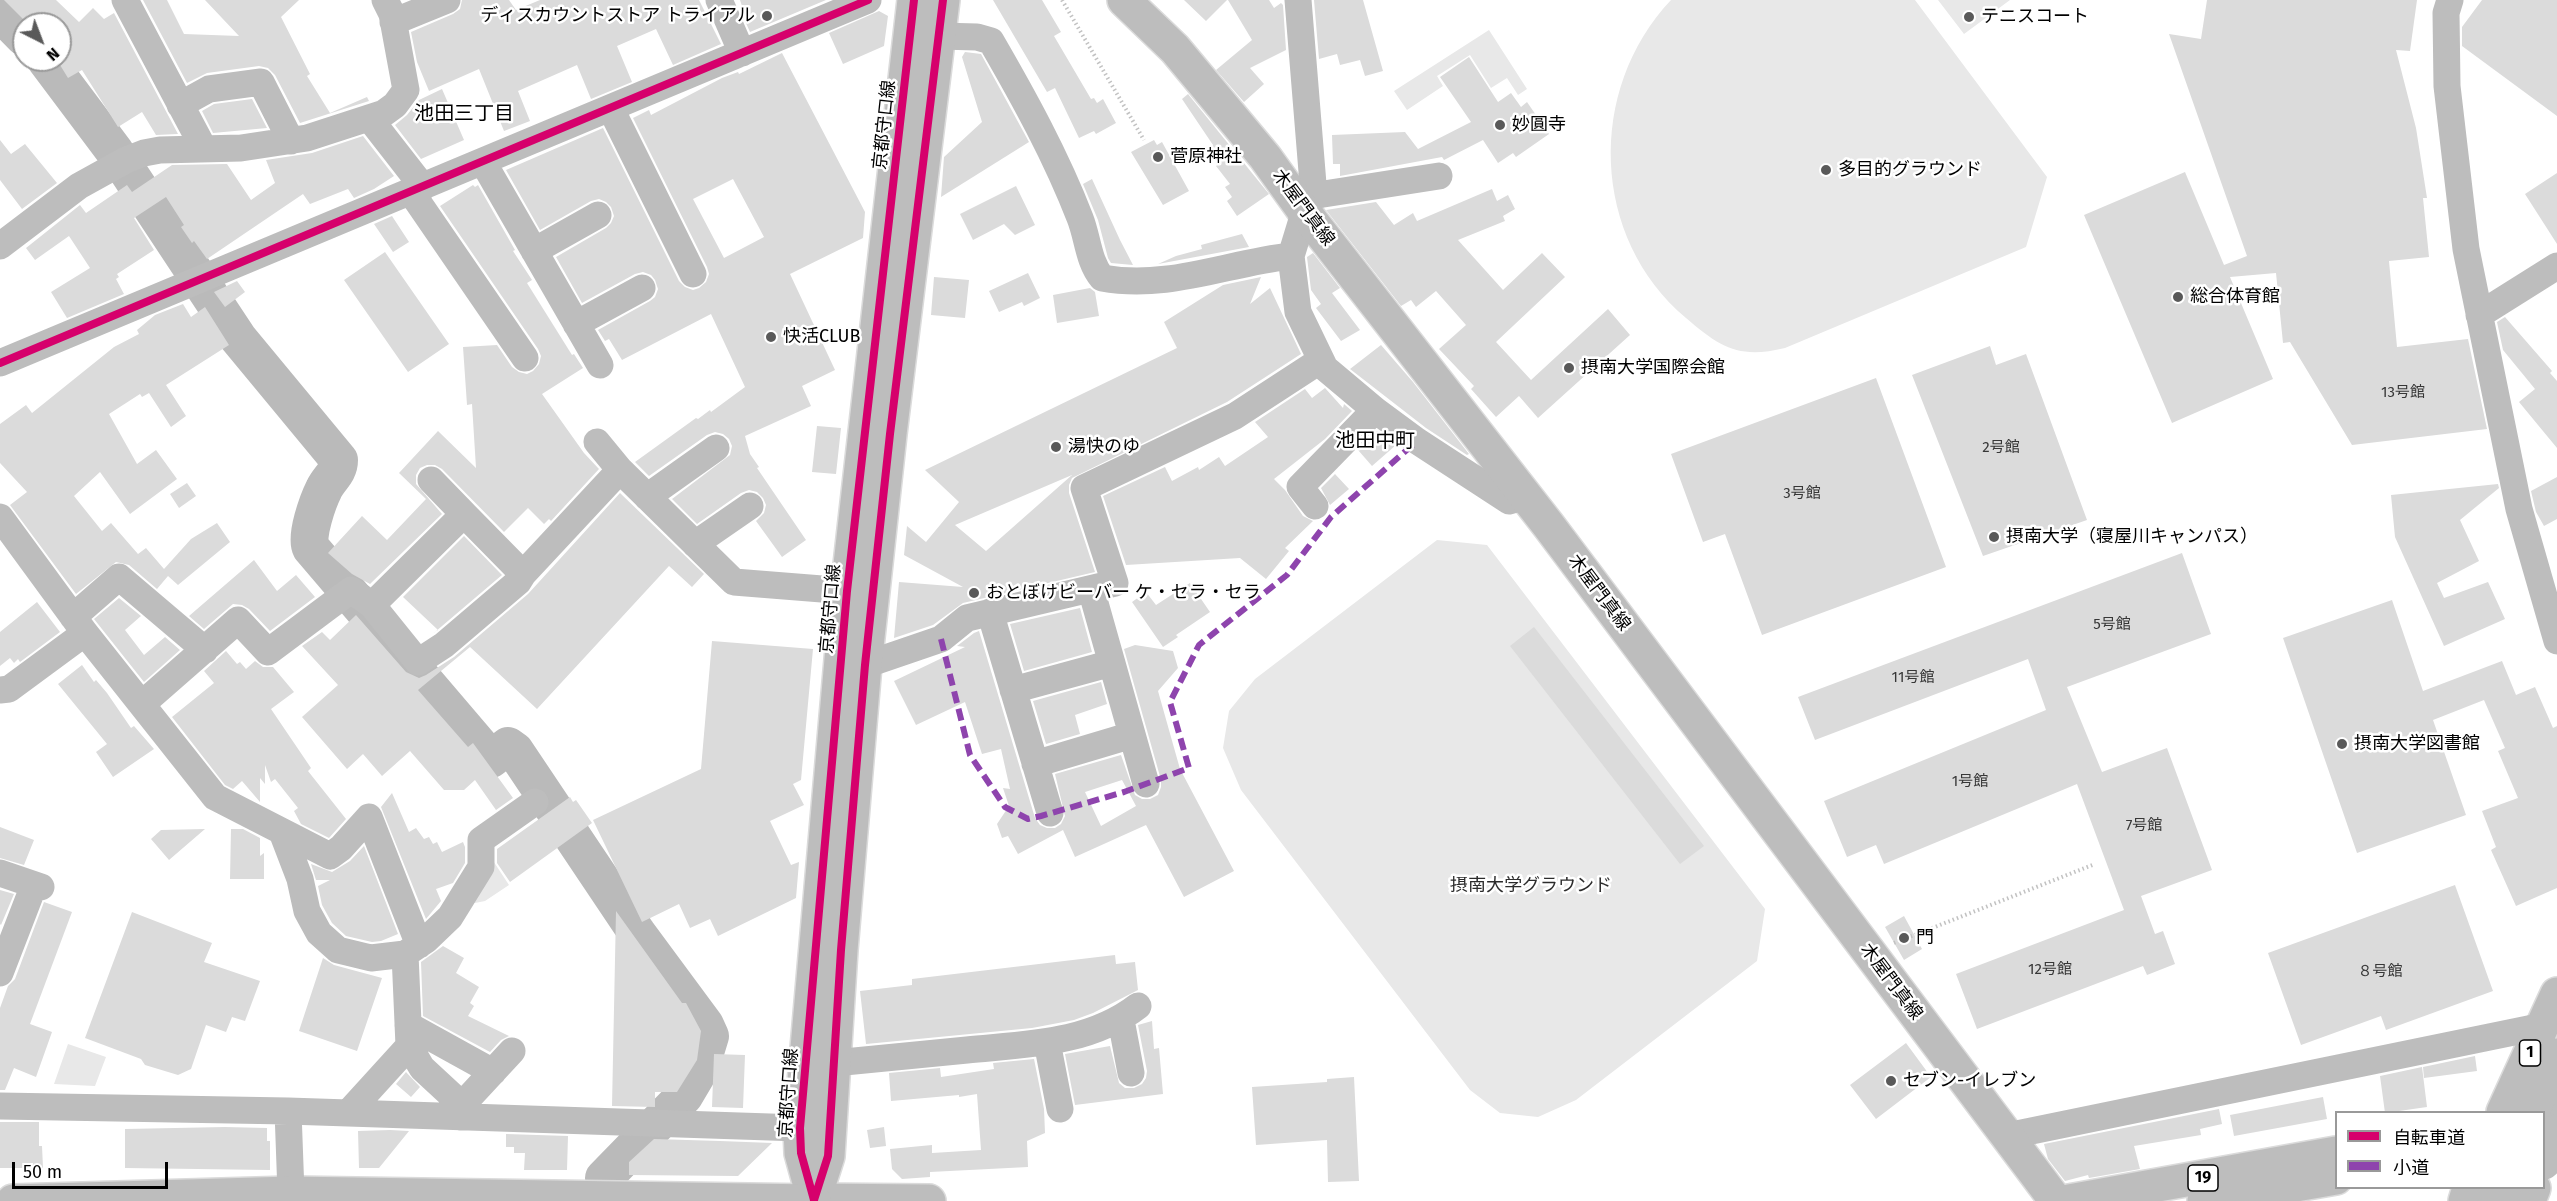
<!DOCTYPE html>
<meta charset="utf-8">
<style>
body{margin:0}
#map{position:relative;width:2557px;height:1201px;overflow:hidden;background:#fff;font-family:"Fira Sans","Noto Sans JP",sans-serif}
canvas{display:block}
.legend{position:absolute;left:2335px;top:1111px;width:210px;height:78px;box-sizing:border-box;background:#fff;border:2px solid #999;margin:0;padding:8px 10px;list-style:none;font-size:18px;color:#000}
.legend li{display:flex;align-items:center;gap:12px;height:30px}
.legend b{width:30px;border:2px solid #999}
.north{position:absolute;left:12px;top:12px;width:60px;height:60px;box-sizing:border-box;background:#fff;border:2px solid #999;border-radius:50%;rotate:138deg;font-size:16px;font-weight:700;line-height:24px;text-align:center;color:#000}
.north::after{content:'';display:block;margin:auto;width:21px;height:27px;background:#595959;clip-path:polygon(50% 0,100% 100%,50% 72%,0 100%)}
.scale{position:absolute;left:12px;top:1162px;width:156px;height:27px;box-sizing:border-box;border:3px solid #000;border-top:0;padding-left:8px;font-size:18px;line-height:21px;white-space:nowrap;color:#000;-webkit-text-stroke:4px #fff;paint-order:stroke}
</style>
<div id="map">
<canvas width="2557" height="1201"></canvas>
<ul class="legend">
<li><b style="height:8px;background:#d6006c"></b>自転車道</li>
<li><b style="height:8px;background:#8e44ad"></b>小道</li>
</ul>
<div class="north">N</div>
<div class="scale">50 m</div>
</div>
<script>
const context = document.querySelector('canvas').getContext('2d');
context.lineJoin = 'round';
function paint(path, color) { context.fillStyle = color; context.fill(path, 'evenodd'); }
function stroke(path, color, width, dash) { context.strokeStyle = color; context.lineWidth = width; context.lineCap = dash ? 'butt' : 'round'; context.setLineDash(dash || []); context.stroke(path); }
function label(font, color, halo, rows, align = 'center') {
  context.font = font + ' "Fira Sans","Noto Sans JP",sans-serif'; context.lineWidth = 5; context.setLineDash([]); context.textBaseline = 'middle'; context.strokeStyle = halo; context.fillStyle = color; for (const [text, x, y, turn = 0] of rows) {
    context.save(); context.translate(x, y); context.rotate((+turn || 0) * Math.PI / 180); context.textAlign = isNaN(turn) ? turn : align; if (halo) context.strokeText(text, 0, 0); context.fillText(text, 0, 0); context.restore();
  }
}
paint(new Path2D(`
 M1671 0H1915L2047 177 2026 247 1785 348C1739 359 1721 348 1686 318 1591 238 1586 90 1671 0Z
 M1938 0H2010L1964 34Z
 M1489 30 1527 89 1518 95 1507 78 1491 88 1470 55 1437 76 1443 86 1407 110 1394 91Z
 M1437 540 1487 545 1765 909 1757 961 1576 1100 1538 1117 1500 1113 1470 1090 1241 790 1223 748 1229 711 1255 679Z
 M486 850 509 885 485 901 475 903 469 899Z
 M68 1044 106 1057 95 1086 54 1084Z`), '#e8e8e8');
stroke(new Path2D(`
 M0 13 24 37
 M46 60 115 152 238 338 339 460C339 473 329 478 324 489 318 501 305 537 311 548L491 759 508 746 515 751 637 933 705 1025 710 1036 700 1069 684 1096 604 1178`), '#bababa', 38);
paint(new Path2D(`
 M4 0H56L79 22 93 8 104 19 114 13 178 134 156 135 142 112 118 127 82 70 68 78 60 65V24H28Z
 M143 0H167L184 34 239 36 205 0H299L281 17 310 74 307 76 330 113 367 97 369 101 300 123 275 75 268 68 259 66 207 73 187 83Z
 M462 0H509L516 10 540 0H699L721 44 673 65 656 29 617 46 632 82 591 99 577 65 518 91 530 121 504 131 479 69 429 91 417 62 411 32 453 14 460 9Z
 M740 0H826L750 32 740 10 743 9Z
 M993 0H1042L1061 32 1054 36 1091 99 1094 98 1097 103 1103 99 1116 123 1096 134 1094 131 1079 138 1055 88 1047 92Z
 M1184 0H1227L1206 21Z
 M1228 0H1269L1274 8 1281 3 1283 5 1286 50 1250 68 1264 84 1244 102 1216 70 1252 40Z
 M1314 0H1363L1383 71 1365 76 1360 60 1340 65 1337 54 1319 59Z
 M2207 0H2417L2410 51 2396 50 2416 128 2427 198H2423L2429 257 2389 261 2397 347 2468 339 2487 429 2352 445 2290 342 2283 343 2276 273 2230 277 2273 379 2172 423 2084 215 2185 172 2224 265 2247 256 2169 34 2201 39Z
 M2482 0H2557V116L2462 46V27Z
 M879 11 888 16 884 46 843 64 829 33Z
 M965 52 981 54 1029 142 941 197 944 157 982 122 962 57Z
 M782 53 865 212 863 238 790 274 835 370 802 386 811 406 745 436 750 454 759 467 757 468 806 540 782 557 756 521 764 513 766 505 763 498 757 492 749 490 741 493 697 524 672 499 730 455 732 446 729 439 723 434 715 432 707 435 649 476 635 462 696 418 698 419 710 410 711 412 745 387 711 314 622 360 609 339 605 341 598 330 650 301 655 297 658 289 655 280 651 275 643 272 635 274 582 303 556 257 606 228 611 223 614 216 611 207 606 202 599 199 591 201 540 230 506 170 603 128 679 281 685 287 693 290 699 288 706 282 709 274 707 267 633 118 649 110 651 115 722 78 738 72 739 74ZM733 179 764 237 724 258 693 199Z
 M1469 57 1498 102 1511 93 1521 107 1527 102 1549 134 1516 157 1513 153 1498 163 1483 140 1444 160 1442 157 1340 176V164H1333L1332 135 1405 132 1418 149 1471 122 1440 77Z
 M442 89 464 140 421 159 395 125 407 115 419 100Z
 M1188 94 1269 194 1237 216 1227 201 1232 197 1225 187 1230 184 1216 166 1220 163 1209 147 1213 145 1182 99Z
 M252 99 267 128 213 133 202 111 214 104Z
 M363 136 394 176 374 189 354 198 348 189 310 204 303 194 207 259 194 241 192 243 181 227 184 225 166 197 134 218 154 250 117 274 119 277 116 279 124 294 67 318 51 292 90 268 69 236 35 260 26 248 80 205 86 213 127 185 132 192 172 165 227 164 251 200 275 183 266 160 312 153Z
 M0 140 11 154 25 144 57 183 22 209 0 180Z
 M1154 140 1157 145 1162 142 1189 191 1163 205 1131 152Z
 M2557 173V244L2525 194Z
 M1092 179 1120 240 1133 265 1111 263 1108 258 1098 220 1083 184Z
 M473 185 475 187 478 185 515 250 513 251 532 280 527 283 572 355 574 354 583 368 542 394 584 453 599 469 551 521 549 519 544 524 528 508 504 532 442 469 435 465H427L420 468 416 475V484L442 514 370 584 352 574 328 553 362 516 387 540 426 499 399 473 438 431 476 468 472 404 467 405 463 347 497 345 512 367 519 372 527 374 533 371 539 364 541 356 538 349 440 206Z
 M1016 186 1035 225 1015 235 1004 224 973 240 960 214Z
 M1492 189 1497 201 1508 195 1515 209 1503 216 1505 221 1458 240 1503 290 1542 253 1565 277 1496 342 1531 380 1608 309 1630 335 1538 418 1519 396 1496 417 1471 389 1474 386 1439 349 1466 325 1436 291 1416 307 1411 300 1401 306 1326 210 1376 202 1394 225 1413 213 1417 221Z
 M392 216 409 242 393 252 374 224Z
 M1242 234 1249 247 1158 264 1176 256 1202 249 1201 245Z
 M385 252 449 344 408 372 344 280Z
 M1313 253 1340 288 1332 293 1360 330 1341 341 1316 308 1321 304 1311 290 1307 257Z
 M1028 273 1040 298 1024 306 1022 302 999 312 989 291Z
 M934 277 969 280 965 318 931 315Z
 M1261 277 1250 304 1270 288 1301 354 1227 402 1072 478 1069 485V493L1095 572 963 603 933 625 894 638 899 582 963 587 904 555 907 526 926 542 959 502 925 470 1177 348 1164 322 1223 285ZM1072 475 986 551 955 525Z
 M237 281 245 292 225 307 214 292Z
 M1090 288 1095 292 1099 316 1057 323 1053 295Z
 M183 304 191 317 205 307 229 345 166 385 186 416 171 427 149 393 142 397 140 394 109 414 137 464 156 450 177 479 130 514 100 472 74 496 102 531 111 523 138 554 146 548 164 569 191 539 217 523 230 542 178 585 168 576 157 589 129 565 116 562 76 594 10 505 27 492 0 463V424L26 405 32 413 114 347 139 334 137 330 155 315Z
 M2505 317 2552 371 2550 373 2557 381V448L2519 402 2535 389 2503 350 2497 322Z
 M1381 345 1413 382 1469 454 1467 455 1426 428 1350 369Z
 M1990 346 1996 365 2026 354 2087 520 1983 556 1912 375Z
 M1876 378 1946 567 1762 635 1725 534 1703 542 1671 454Z
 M1325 388 1343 408 1344 404 1352 411 1325 439 1274 479 1285 490 1303 516 1313 521 1285 548 1289 551 1266 579 1240 558 1126 565 1103 496 1165 467 1172 481 1198 467 1199 470 1219 457 1225 466 1268 437 1255 422 1305 389 1312 398Z
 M817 426 841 428 836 474 812 472Z
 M1377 431 1396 445 1372 466 1358 450Z
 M1335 474 1349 489 1330 505 1321 488Z
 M2557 477V519L2544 526 2536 512 2531 491Z
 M187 483 196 496 179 508 170 494Z
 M2498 484 2499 488 2460 520 2479 561 2437 583 2444 598 2488 582 2505 619 2444 646 2395 537 2391 495Z
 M620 493 704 574 692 587 669 566 537 709 470 647 418 690 468 747 473 743 513 798 496 810 475 780 464 790H444L410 751 382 776 363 754 347 769 302 717 338 685 302 646 322 632 330 640 356 615 406 672 419 678 426 675 454 657 528 594Z
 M464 536 502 575 435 632 433 633 438 630 403 597Z
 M2182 553 2211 634 2067 687 2102 772 2167 748 2212 870 2141 896 2155 934 2163 931 2175 964 2147 975 2143 966 1977 1029 1956 974 2124 910 2077 784 1884 864 1876 845 1847 857 1824 801 2046 710 2028 659 1815 740 1798 697Z
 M254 560 277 591 296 575 315 597 270 631 249 609 242 605 233 604 204 629 189 616Z
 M1190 583 1210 612 1176 635 1178 637 1163 647 1132 602 1146 592 1156 605Z
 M119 598 141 616 125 630 144 655 165 637 180 650 144 682 94 619Z
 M2392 600 2423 691 2502 661 2516 695 2535 687 2553 728 2557 726V888L2516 906 2491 850 2496 847 2482 811 2518 798 2498 751 2505 748 2484 700 2433 720 2466 815 2357 853 2283 638Z
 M37 602 60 632 20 662 18 659 14 663 10 658 0 666V632Z
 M1080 608 1092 652 1024 671 1010 624Z
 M1534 627 1704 846 1680 864 1510 646Z
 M979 631 1035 818 1040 825 1047 828H1055L1061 824 1065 816 1055 774 1121 755 1135 795 1142 799H1150L1158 795 1161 787V780L1124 649 1135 645 1173 651 1178 668 1158 691 1180 769 1234 871 1184 897 1146 825 1075 857 1063 830 1018 854 1008 836 1002 838 997 824 1009 806 1003 788 1010 789 1001 749 982 754 965 702 916 725 894 681 965 647 957 646 974 633ZM1122 780 1136 806 1101 826 1085 792Z
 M712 641 813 649 801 780 793 784 804 805 770 821 791 865 799 862 796 898 718 936 710 919 690 928 679 904 642 922 593 820 701 769Z
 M226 651 237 664 240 662 246 669 255 661 263 667H273L294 692 271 709 311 768 308 771 346 819 329 838 301 824 294 811 298 808 275 779 271 782 265 765V784L260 778V802L242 781 233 789 225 785 172 717 214 683 204 671Z
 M82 665 94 682 96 680 107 693 131 728 134 726 154 749 113 777 96 752 107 744 58 684Z
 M1101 682 1107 704 1075 715 1080 734 1046 744 1033 701Z
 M392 793 409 832 416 828 424 839 429 837 433 844 437 842 442 852 463 842 465 847V863L453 883 436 889 441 901 426 919 381 807Z
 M570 797 573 802 576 800 592 823 510 882 497 863V849Z
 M0 827 34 840 24 865 0 858Z
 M205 829 169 860 151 839 161 830Z
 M231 829H243L260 838V856L264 853V879H230Z
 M364 846 398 934 381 941 372 942 346 936 332 923 322 905 318 886 330 880H316L311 864 332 872 350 861Z
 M2455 885 2493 991 2386 1030 2381 1016 2301 1045 2268 953Z
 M0 890 14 894 1 925 0 924Z
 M44 902 72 912 30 1024 52 1032 36 1077 14 1068 5 1090H0V1008L8 986 15 979Z
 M616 911 682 1003H686L701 1031 697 1060 677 1092H655V1107L612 1106Z
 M132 912 212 943 204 962 260 981 245 1021 232 1017 226 1032 206 1025 191 1069 178 1075 145 1065 141 1059 85 1038Z
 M1904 916 1922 949 1904 960 1885 927Z
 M443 946 464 958 456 973 479 987 470 1003 474 1006 468 1016 509 1036 501 1040 490 1052 423 1016 421 962Z
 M1115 955 1116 964 1135 962 1138 990 1093 1013 1074 1020 1032 1028 866 1044 860 991 912 985V979Z
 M323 958 334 965 382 978 357 1051 299 1031Z
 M1152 1021 1154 1049 1159 1048 1163 1094 1075 1105 1065 1054 1110 1046 1119 1083 1125 1088H1134L1142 1084 1146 1078 1147 1071 1138 1025Z
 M1906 1043 1931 1077 1876 1119 1850 1085Z
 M714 1054 745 1055 743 1108 712 1107Z
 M2475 1056 2477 1071 2424 1078 2423 1067Z
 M1034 1059 1044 1109 1045 1133 1027 1141 1028 1167 930 1172V1177L902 1179 892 1169 890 1149 932 1145V1153L981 1150 977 1094 959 1097V1095L891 1101 889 1073 940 1068 941 1077 994 1069 993 1063Z
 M2422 1067 2427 1107 2385 1113 2380 1076Z
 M406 1072 420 1087 411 1097 396 1084Z
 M1354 1077 1359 1181 1328 1182 1327 1140 1256 1145 1252 1087 1327 1082V1079Z
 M2323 1097 2327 1119 2234 1136 2230 1115Z
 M2219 1109 2222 1124 2200 1129 2201 1135 2134 1146 2140 1169 2089 1178 2088 1175 2065 1181 2048 1159 2044 1144Z
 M0 1122H39V1146H42L43 1168H0Z
 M225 1127 267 1128V1141H270V1170L125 1168V1129Z
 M884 1127 886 1146 870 1148 867 1130Z
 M358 1131 390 1130 409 1131 379 1168H359Z
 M506 1134 568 1136 567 1170H524L525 1153H514V1147H506Z
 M654 1139 720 1141 772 1143 738 1176 629 1175V1162Z`), '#dbdbdb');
const major = new Path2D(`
 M1124 0 1175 49 1265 157 1306 214 1549 526 2056 1201
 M2544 1114 2557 1111
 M814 1200 828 1156 841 950 865 665 890 434 943 0
 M814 1200 801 1153 800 1128 847 591 914 0
 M814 1200 929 1201
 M2069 1201 2336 1153
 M2204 1201 2336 1178`);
const highway = new Path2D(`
 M2503 1112 2557 994
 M2533 1112 2557 1055
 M13 1201 291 1193 814 1201
 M2465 1201 2469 1188
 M2498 1201 2503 1188
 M2529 1201 2534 1188`);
stroke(major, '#dbdbdb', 36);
stroke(highway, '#dbdbdb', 36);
stroke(new Path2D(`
 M1062 0 1144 140
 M1894 943 2095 864`), '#c2c2c2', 4, [1.5, 3]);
stroke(new Path2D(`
 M125 0 204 149
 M719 0 742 53
 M1298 0 1313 184 1291 256 1298 312 1325 368 1375 410 1417 441 1509 501 1526 496
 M2450 0 2446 13 2447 86 2466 249 2519 509 2557 641
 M393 22 447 0
 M939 36 977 37 991 41C1024 98 1056 156 1080 218 1088 238 1088 261 1102 278 1168 290 1227 263 1291 256
 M180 105 209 89 261 82 291 141
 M611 109 693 274
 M370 119 423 187
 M483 162 600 365
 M411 192 525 358
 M1311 196 1439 176
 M0 246 79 186 126 160 144 153 160 150 241 148 307 138 384 113 395 105 406 90 392 14 385 0
 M534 251 598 215
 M2479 315 2557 266
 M576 324 642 288
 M0 363 868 0
 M597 442 620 470
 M431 480 464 514
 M647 497 716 448
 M1315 506 1300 487 1375 410
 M0 517 85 633 215 797 330 856 341 848 369 817 419 945
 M695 544 750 506
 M1091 589 1146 784
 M372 605 464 514 523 574 620 470 734 582 847 591
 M990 612 1050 813
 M73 617 119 577 205 650
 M865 665 941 639 967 618 1115 583 1084 488 1235 416 1321 360
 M0 690 9 689 85 633
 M1013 690 1112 663
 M142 704 238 620 268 652 351 590 372 605 418 662 444 645 518 582 523 574
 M1035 764 1132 735
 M282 832 300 879 307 911 319 933 338 950 371 958 405 954 426 940 450 917 481 867V840L535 802
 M0 873 41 887
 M0 973 34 885
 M1121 1020 1131 1073
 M408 1025 493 1072
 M1047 1042 1060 1109
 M409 1046 422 1068 462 1105 460 1117
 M834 1063C878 1059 923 1054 967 1050 1026 1044 1089 1044 1138 1006
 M462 1105 512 1051
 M0 1106 288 1111
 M348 1113 409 1046 405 954
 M2007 1136 2543 1026
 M291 1193 288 1111 800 1128`), '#bdbdbd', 27);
stroke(major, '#bdbdbd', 33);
stroke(highway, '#bdbdbd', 33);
const highwayBridge = new Path2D(`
 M2544 1163 2557 1131`);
stroke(highwayBridge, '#dbdbdb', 36, []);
stroke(highwayBridge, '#bdbdbd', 33);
stroke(new Path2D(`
 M941 639 970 755 1005 807 1028 819 1041 816 1124 792 1189 768 1170 702 1199 645 1287 575 1331 517 1417 441`), '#8e44ad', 6, [12, 6]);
stroke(new Path2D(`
 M0 363 868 0
 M814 1200 828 1156 841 950 865 665 890 434 943 0
 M814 1200 801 1153 800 1128 847 591 914 0`), '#d6006c', 8);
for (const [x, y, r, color] of [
 [767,16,6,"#595959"],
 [1969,17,6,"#595959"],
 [1500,125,6,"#595959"],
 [1158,157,6,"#595959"],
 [1826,170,6,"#595959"],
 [2178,297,6,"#595959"],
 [771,337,6,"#595959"],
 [1569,368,6,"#595959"],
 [1056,447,6,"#595959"],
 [1994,537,6,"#595959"],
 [974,593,6,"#595959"],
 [2342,744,6,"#595959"],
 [1904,938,6,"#595959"],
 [1891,1081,6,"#595959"]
]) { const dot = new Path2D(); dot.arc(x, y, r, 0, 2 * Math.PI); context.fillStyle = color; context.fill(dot); stroke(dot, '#fff', 2); }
label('15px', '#373737', null, [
 ["13号館",2403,393],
 ["2号館",2001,448],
 ["3号館",1802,494],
 ["5号館",2112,625],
 ["11号館",1913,678],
 ["1号館",1970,782],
 ["7号館",2144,826],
 ["12号館",2050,970],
 ["８号館",2380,972]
]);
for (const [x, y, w] of [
 [2530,1053,21],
 [2203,1178,30]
]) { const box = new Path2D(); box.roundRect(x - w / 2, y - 13, w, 26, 4.5); context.fillStyle = '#fff'; context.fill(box); stroke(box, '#000', 1.5); }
label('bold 16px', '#000', null, [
 ["1",2530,1053],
 ["19",2203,1178]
]);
label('18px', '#000', '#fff', [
 ["ディスカウントストア トライアル",755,16,"right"],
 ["テニスコート",1981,17],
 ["妙圓寺",1512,125],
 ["菅原神社",1170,157],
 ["多目的グラウンド",1838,170],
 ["総合体育館",2190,297],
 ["快活CLUB",783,337],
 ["摂南大学国際会館",1581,368],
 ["湯快のゆ",1068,447],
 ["摂南大学（寝屋川キャンパス）",2006,537],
 ["おとぼけビーバー ケ・セラ・セラ",986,593],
 ["摂南大学図書館",2354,744],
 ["門",1916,938],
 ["セブン-イレブン",1903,1081]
], 'left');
label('18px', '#000', '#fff', [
 ["京都守口線",885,125,-84],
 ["木屋門真線",1303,208,53],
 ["木屋門真線",1599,593,53],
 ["京都守口線",831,609,-85],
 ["木屋門真線",1891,982,53],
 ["京都守口線",789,1093,-86]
]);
label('18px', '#2c2c2c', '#fff', [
 ["摂南大学グラウンド",1531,886]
]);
label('20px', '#000', '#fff', [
 ["池田三丁目",464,114],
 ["池田中町",1375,441]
]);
</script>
